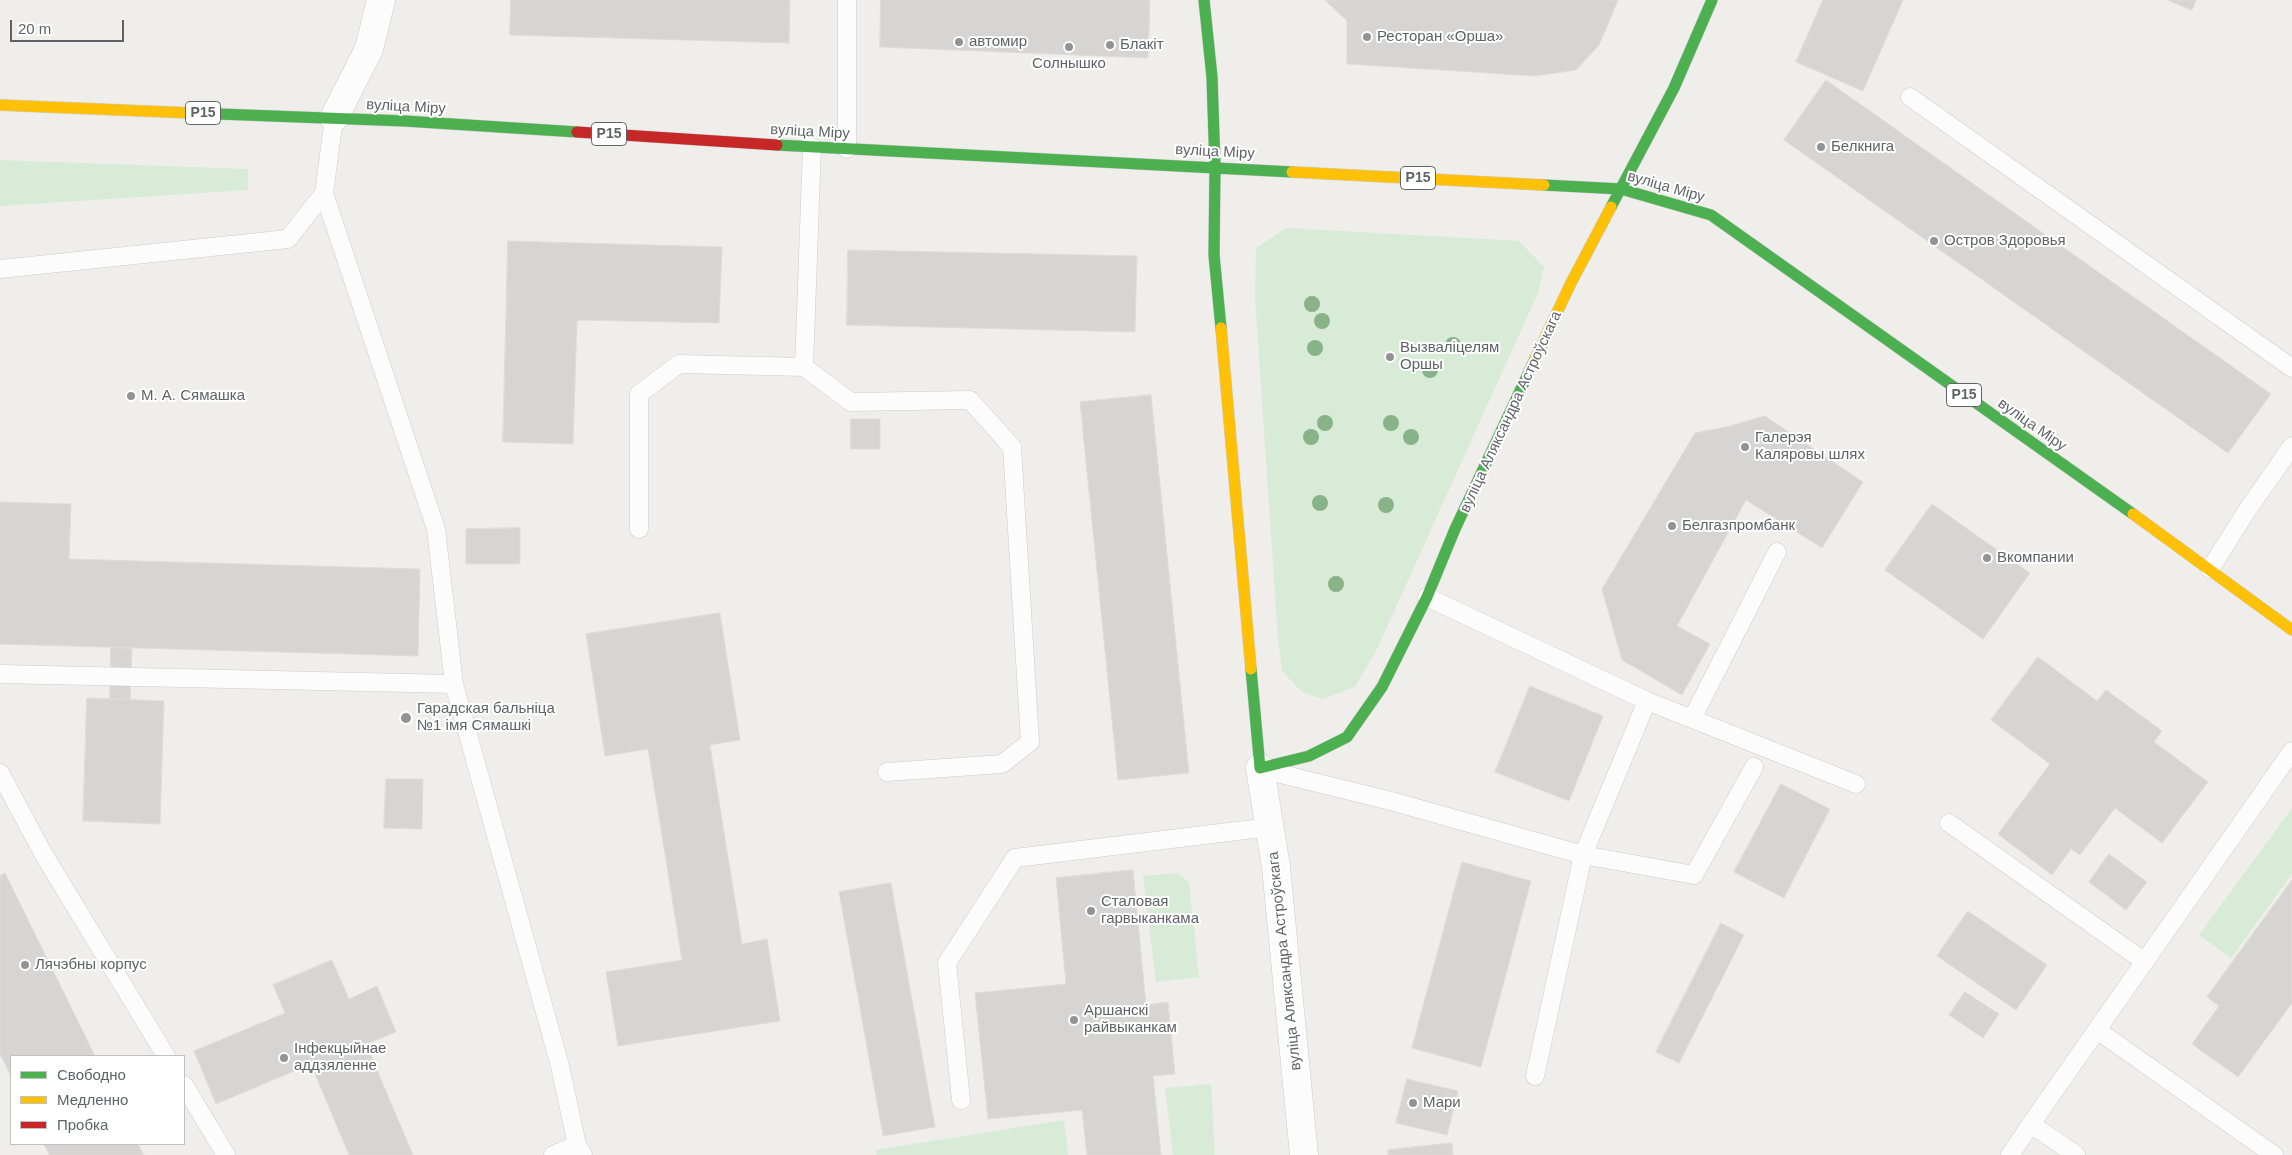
<!DOCTYPE html>
<meta charset="utf-8">
<style>
body{margin:0}
#map{position:relative;width:2292px;height:1155px;overflow:hidden;background:#efeeea;font-family:Arial,sans-serif}
canvas{display:block}
.legend{position:absolute;left:10px;top:1055px;width:175px;height:90px;box-sizing:border-box;background:#fff;border:1px solid #bfc1c3;margin:0;padding:6px 9px;list-style:none;font-size:15px;color:#5f6368}
.legend li{display:flex;align-items:center;gap:10px;height:25px}
.legend b{width:25px;border:1px solid #bfc1c3}
.scale{position:absolute;left:10px;top:20px;width:114px;height:22px;box-sizing:border-box;border:2px solid #5f6368;border-top:0;padding-left:6px;font-size:15px;line-height:18px;white-space:nowrap;color:#5f6368;-webkit-text-stroke:4px #fff;paint-order:stroke}
</style>
<div id="map">
<canvas width="2292" height="1155"></canvas>
<ul class="legend">
<li><b style="height:6px;background:#4caf50"></b>Свободно</li>
<li><b style="height:6px;background:#ffc107"></b>Медленно</li>
<li><b style="height:6px;background:#c62828"></b>Пробка</li>
</ul>
<div class="scale">20 m</div>
</div>
<script>
const context = document.querySelector('canvas').getContext('2d');
context.lineJoin = 'round';
function paint(path, color) { context.fillStyle = color; context.fill(path, 'evenodd'); }
function stroke(path, color, width, dash) { context.strokeStyle = color; context.lineWidth = width; context.lineCap = dash ? 'butt' : 'round'; context.setLineDash(dash || []); context.stroke(path); }
function label(font, color, halo, rows, align = 'center') {
  context.font = font + ' Arial,sans-serif'; context.lineWidth = 4; context.setLineDash([]); context.textBaseline = 'middle'; context.strokeStyle = halo; context.fillStyle = color; for (const [text, x, y, turn = 0] of rows) {
    context.save(); context.translate(x, y); context.rotate((+turn || 0) * Math.PI / 180); context.textAlign = isNaN(turn) ? turn : align; if (halo) context.strokeText(text, 0, 0); context.fillText(text, 0, 0); context.restore();
  }
}
paint(new Path2D(`
 M0 160 248 169V190L0 206Z
 M1286 228 1519 241 1544 267 1538 293 1377 649 1355 687 1323 699 1302 692 1282 671 1278 638 1255 298 1256 248Z
 M2292 808V874L2231 958 2199 935Z
 M1178 873 1189 883 1199 977 1156 982 1143 876Z
 M1211 1084 1215 1155H1173L1165 1088Z
 M1064 1120 1068 1155H877L875 1150Z`), '#d8ebd6');
const building = new Path2D(`
 M511 0H790L789 43 510 35Z
 M881 0H1150L1148 58 880 47Z
 M1325 0H1618L1599 45 1576 70 1535 76 1347 64V21Z
 M1823 0H1903L1863 91 1796 62Z
 M2168 0H2196L2192 10Z
 M1826 80 2271 394 2228 453 1784 140Z
 M508 241 722 247 719 323 577 320 573 444 503 442Z
 M848 250 1137 256 1135 332 847 325Z
 M1151 395 1189 773 1118 780 1080 402Z
 M1765 416 1863 482 1822 548 1746 500 1677 626 1710 644 1682 695 1622 660 1602 589 1695 433 1730 426Z
 M851 419H880V449H851Z
 M0 502 71 504 69 559 420 569 418 656 0 644Z
 M1932 504 2030 573 1983 639 1885 570Z
 M520 528V564H466V529Z
 M720 613 740 740 710 745 742 944 767 939 780 1021 618 1046 606 972 682 960 648 749 605 756 586 634Z
 M111 648H132L130 700 110 699Z
 M2038 657 2097 701 2106 690 2162 731 2154 742 2208 782 2162 843 2115 808 2080 855 2071 849 2052 875 1998 834 2050 764 1991 720Z
 M1530 686 1603 716 1569 801 1495 772Z
 M87 698 164 701 160 824 83 821Z
 M386 779H423L422 829 384 828Z
 M1781 784 1830 809 1784 898 1734 872Z
 M2109 854 2147 882 2126 910 2089 882Z
 M1462 862 1531 881 1481 1067 1412 1048Z
 M1133 870 1146 1005 1168 1002 1175 1074 1153 1076 1161 1155H1087L1082 1110 988 1119 975 993 1066 984 1056 878Z
 M5 873 95 1056H11V1076L0 1054V876Z
 M2292 880V1003L2238 1077 2192 1044 2219 1006 2207 997Z
 M891 883 935 1127 883 1136 839 892Z
 M1968 911 2047 965 2016 1010 1937 956Z
 M1721 923 1744 935 1679 1063 1656 1052Z
 M332 960 349 999 377 986 396 1032 366 1044 413 1155H349L311 1064 216 1104 194 1051 285 1013 273 985Z
 M1965 992 1999 1014 1983 1038 1949 1015Z
 M1407 1079 1458 1091 1447 1135 1396 1123Z
 M1452 1143 1453 1155H1388V1150Z
 M44 1144H138L144 1155H50Z`);
paint(building, '#d6d5d3');
stroke(building, '#deddd9', 1);
const lane = new Path2D(`
 M1910 97 2292 368
 M812 147 804 367 851 402 970 400 1012 447 1030 742 1002 764 887 772
 M847 149V0
 M324 193 436 529 454 684 560 1066 577 1145
 M0 269 288 239 324 193 334 118
 M639 529V394L679 364 804 367
 M2210 569 2248 509 2292 446
 M1427 597 1647 701 1856 784
 M0 674 454 684
 M1692 719 1777 552
 M1265 770 1391 801 1583 855 1694 875 1754 767
 M0 773 44 855 166 1056
 M1949 823 2145 962
 M2097 1030 2274 1155
 M1535 1076 1583 855 1647 701
 M184 1085 226 1155
 M961 1100 947 963 1015 858 1270 827
 M553 1155 577 1145 583 1155
 M2010 1155 2031 1124
 M2076 1155 2031 1124 2292 751`);
const street = new Path2D(`
 M334 118 369 49 381 0
 M1260 768 1276 867 1304 1155`);
const fast = new Path2D(`
 M1204 0 1212 77 1215 167 1214 255 1221 328
 M192 113 405 121 577 132
 M777 145 1292 172
 M1544 185 1621 189 1711 215 2133 514
 M1611 207 1674 88 1712 0
 M1251 669 1260 768 1309 756 1347 737 1382 687 1427 597 1455 529 1535 359`);
const slow = new Path2D(`
 M0 105 192 113
 M1292 172 1544 185
 M1221 328 1251 669
 M1535 359 1571 283 1611 207
 M2133 514 2292 630`);
const jam = new Path2D(`
 M577 132 777 145`);
stroke(lane, '#cbcccc', 19);
stroke(street, '#cbcccc', 29);
stroke(fast, '#cacacb', 12);
stroke(slow, '#cacacb', 12);
stroke(jam, '#cacacb', 12);
stroke(lane, '#fdfcfc', 18);
stroke(street, '#fdfcfc', 28);
stroke(fast, '#4caf50', 11);
stroke(slow, '#ffc107', 11);
stroke(jam, '#c62828', 11);
context.fillStyle = '#88b388';
for (const [x, y] of [
 [1312,304],
 [1322,321],
 [1453,345],
 [1315,348],
 [1430,370],
 [1325,423],
 [1391,423],
 [1311,437],
 [1411,437],
 [1320,503],
 [1386,505],
 [1336,584]
]) { context.beginPath(); context.arc(x, y, 8, 0, 2 * Math.PI); context.fill(); }
for (const [x, y, r, color] of [
 [1367,37,5,"#919496"],
 [959,42,5,"#919496"],
 [1110,45,5,"#919496"],
 [1069,47,5,"#919496"],
 [1821,147,5,"#919496"],
 [1934,241,5,"#919496"],
 [1390,357,5,"#919496"],
 [131,396,5,"#919496"],
 [1745,447,5,"#919496"],
 [1672,526,5,"#919496"],
 [1987,558,5,"#919496"],
 [406,718,6,"#919496"],
 [1091,911,5,"#919496"],
 [25,965,5,"#919496"],
 [1074,1020,5,"#919496"],
 [284,1058,5,"#919496"],
 [1413,1103,5,"#919496"]
]) { const dot = new Path2D(); dot.arc(x, y, r, 0, 2 * Math.PI); context.fillStyle = color; context.fill(dot); stroke(dot, '#fff', 2); }
for (const [x, y, w] of [
 [203,113,35],
 [609,134,35],
 [1418,178,35],
 [1964,395,35]
]) { const box = new Path2D(); box.roundRect(x - w / 2, y - 11.5, w, 23, 4); context.fillStyle = '#fff'; context.fill(box); stroke(box, '#5f6368', 1); }
label('bold 14px', '#5f6368', null, [
 ["Р15",203,113],
 ["Р15",609,134],
 ["Р15",1418,178],
 ["Р15",1964,395]
]);
label('15px', '#5f6368', '#fff', [
 ["Ресторан «Орша»",1377,37],
 ["автомир",969,42],
 ["Блакіт",1120,45],
 ["Солнышко",1069,64,"center"],
 ["Белкнига",1831,147],
 ["Остров Здоровья",1944,241],
 ["Вызваліцелям",1400,348],
 ["Оршы",1400,365],
 ["М. А. Сямашка",141,396],
 ["Галерэя",1755,438],
 ["Каляровы шлях",1755,455],
 ["Белгазпромбанк",1682,526],
 ["Вкомпании",1997,558],
 ["Гарадская бальніца",417,709],
 ["№1 імя Сямашкі",417,726],
 ["Сталовая",1101,902],
 ["гарвыканкама",1101,919],
 ["Лячэбны корпус",35,965],
 ["Аршанскі",1084,1011],
 ["райвыканкам",1084,1028],
 ["Інфекцыйнае",294,1049],
 ["аддзяленне",294,1066],
 ["Мари",1423,1103]
], 'left');
label('15px', '#5f6368', '#fff', [
 ["вуліца Міру",406,107,3],
 ["вуліца Міру",810,132,3],
 ["вуліца Міру",1215,152,3],
 ["вуліца Міру",1666,187,16],
 ["вуліца Аляксандра Астроўскага",1511,412,-65],
 ["вуліца Міру",2032,425,35],
 ["вуліца Аляксандра Астроўскага",1285,961,-96]
]);
</script>
